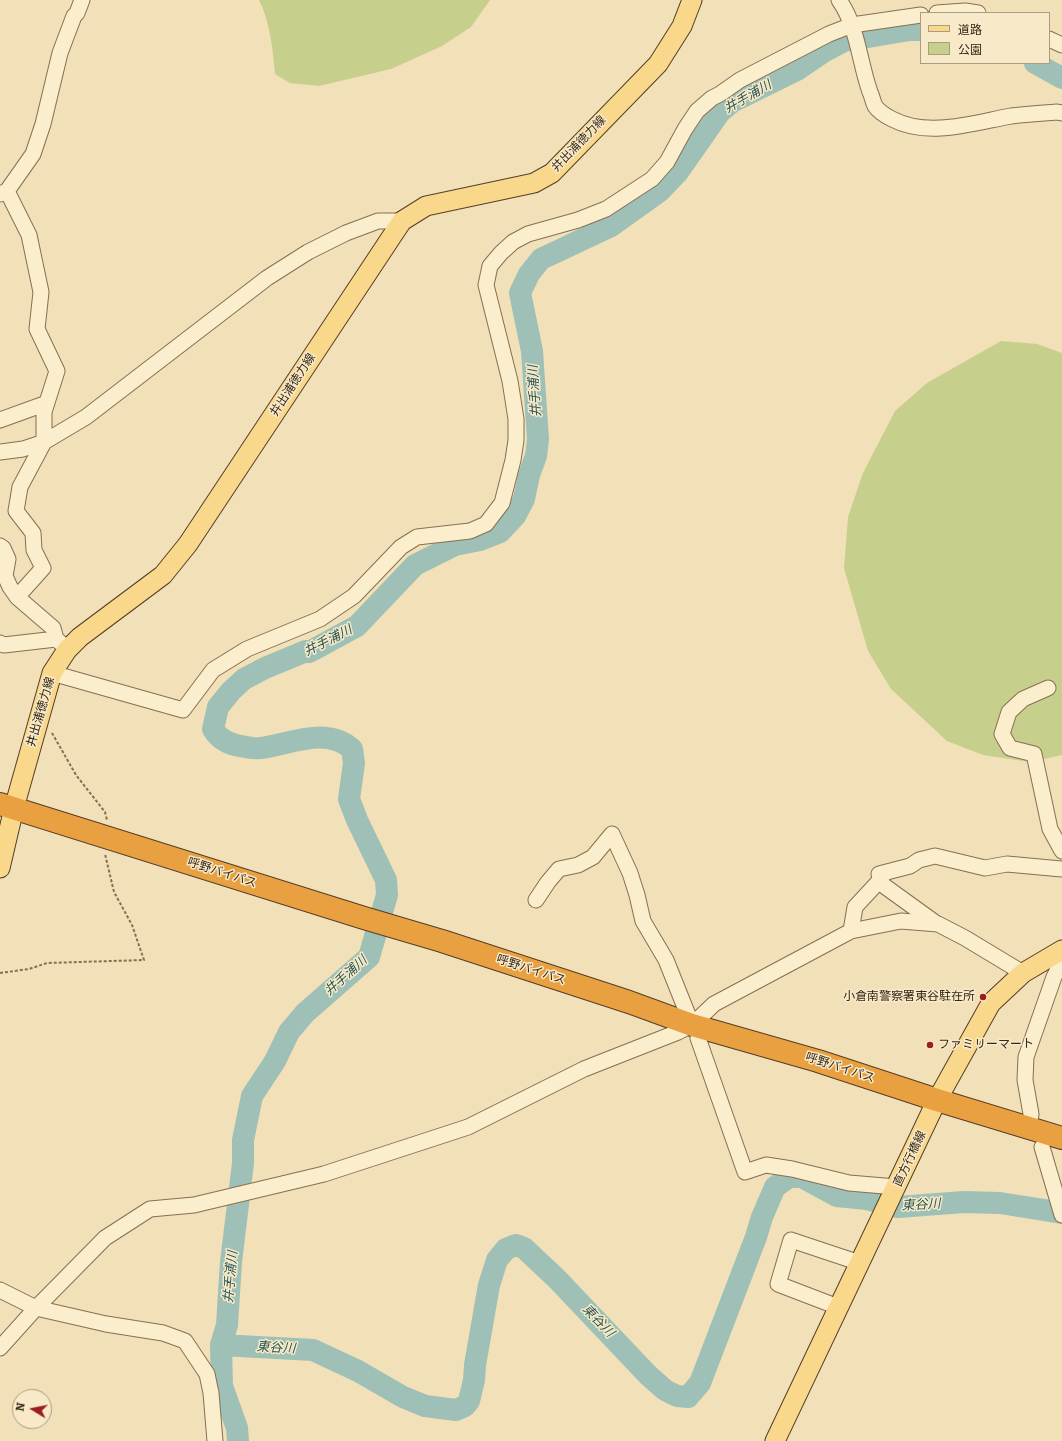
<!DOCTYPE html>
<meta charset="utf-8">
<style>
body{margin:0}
#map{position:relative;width:1062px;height:1441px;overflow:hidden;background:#f1e0b8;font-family:Bitter,"Noto Sans JP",serif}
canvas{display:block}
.legend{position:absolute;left:920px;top:12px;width:130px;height:52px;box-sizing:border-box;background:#f8eac8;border:1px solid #aa9c82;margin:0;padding:5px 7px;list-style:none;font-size:12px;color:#352719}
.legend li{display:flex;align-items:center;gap:8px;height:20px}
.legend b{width:20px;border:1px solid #aa9c82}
.north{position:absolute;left:12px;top:1389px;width:40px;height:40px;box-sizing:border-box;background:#f8eac8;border:1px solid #aa9c82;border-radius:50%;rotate:280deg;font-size:11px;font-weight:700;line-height:16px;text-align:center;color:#352719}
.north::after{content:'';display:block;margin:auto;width:14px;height:18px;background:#9b1f1f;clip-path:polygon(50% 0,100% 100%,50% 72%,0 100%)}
</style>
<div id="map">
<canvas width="1062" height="1441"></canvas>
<ul class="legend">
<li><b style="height:5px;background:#f9d88b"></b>道路</li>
<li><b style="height:11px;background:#c6cf8c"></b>公園</li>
</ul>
<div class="north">N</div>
</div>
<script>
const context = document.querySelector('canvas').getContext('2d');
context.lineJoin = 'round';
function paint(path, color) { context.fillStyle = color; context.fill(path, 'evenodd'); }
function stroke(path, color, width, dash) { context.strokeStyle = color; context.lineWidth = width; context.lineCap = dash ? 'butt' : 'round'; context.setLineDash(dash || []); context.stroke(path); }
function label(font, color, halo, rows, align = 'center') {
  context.font = font + ' Bitter,"Noto Sans JP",serif'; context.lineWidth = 3; context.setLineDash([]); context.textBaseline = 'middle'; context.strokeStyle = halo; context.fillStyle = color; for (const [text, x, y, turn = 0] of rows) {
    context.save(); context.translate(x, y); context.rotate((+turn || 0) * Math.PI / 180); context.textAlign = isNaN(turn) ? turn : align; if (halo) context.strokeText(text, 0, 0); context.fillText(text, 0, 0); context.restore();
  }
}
paint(new Path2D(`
 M259 0H490L471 27 442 46 391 69 319 86 290 83 275 74C273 51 270 21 259 0Z
 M1001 341 1037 344 1062 353V755L1030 762 983 755 947 741 891 689 868 651 844 568 848 517 863 473 895 411 927 383Z`), '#c6cf8c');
stroke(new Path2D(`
 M1035 63 1062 78
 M221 1345 313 1350 358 1371 403 1397 425 1406 456 1410 465 1406 469 1401 474 1380 475 1365 489 1285 497 1260 506 1249 516 1245 524 1248 557 1279 648 1375 665 1390 677 1396 688 1397 700 1383 756 1237 762 1217 775 1187 789 1177H802L837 1196 867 1199 898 1207 964 1202 1000 1203 1062 1213
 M238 1441 237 1428 222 1386 221 1345 227 1325 231 1262 243 1163V1140L252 1096 275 1061 289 1032 305 1013 369 957 387 895 386 880 357 820 349 799 354 763 352 749C326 726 291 744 261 748 255 749 247 747 240 746 228 744 219 739 213 729L218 707 231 691 244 679 265 668 306 651 309 652 357 626 415 565 455 545 480 540 500 532 515 516 524 499 529 475 536 456 538 439 532 351 520 293 529 274 541 259 611 226 660 191 678 172 720 112 732 102 797 70 825 51 844 41 910 30H921`), '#9ec0b6', 22);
const minor = new Path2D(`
 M839 0C858 27 859 61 870 92 872 96 873 102 875 106 879 112 886 116 892 119 928 138 973 123 1011 116 1026 114 1042 113 1057 112L1062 113
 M937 13 965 11 978 13
 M1049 39 1062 45
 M7 191 29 235 41 292 37 329 57 371 44 412V442L20 487 16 511 33 533 34 550 43 568 17 597
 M0 194 7 191 33 154 43 124 60 53 74 16 77 13 82 0
 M0 420 47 403
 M0 452 23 449 44 442 86 417 267 278 308 252 346 233 378 221H402
 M0 546 3 548 8 559 5 576 10 587 17 597 53 628 56 639
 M0 643 4 645 56 639 63 645
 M52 673 183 710 213 670 247 649 320 619 354 596 401 547 417 537 470 531 486 524 502 503 513 460 516 440V419L510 381 486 285 490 266 501 253 513 242 528 234 578 220 606 209 652 179 667 162 685 129 697 111 712 98 720 94 740 80 829 34 852 25 921 15
 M1048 688 1023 699 1009 712 1002 734 1010 748 1034 754 1050 829 1062 851
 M536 900 548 882 559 869 578 865 593 857 612 834 630 873 637 895 643 921 666 960 692 1025
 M937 924 883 885 879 874 910 866 919 860 935 856 985 868 1007 864 1062 869
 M851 931 855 907 881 879
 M698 1038 745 1172 766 1165 792 1169 849 1183 896 1187
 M1029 1128 1031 1114 1025 1080 1026 1057 1054 977 1060 965 1059 952
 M1042 1147 1062 1215
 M0 1290 36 1308 106 1324 163 1333 185 1341 207 1374 211 1393 215 1441
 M838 1307 778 1284 791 1240 860 1263
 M0 1348 36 1308 105 1238 150 1209 194 1205 324 1174 468 1127 584 1069 678 1032 692 1025 714 1004 851 931 901 921 938 924 965 938 1023 973`);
const major = new Path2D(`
 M0 868 14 808 52 673 67 650 80 637 163 575 188 544 402 221 426 206 534 183 552 173 658 64 682 26 692 0
 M775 1441 937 1100 991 1003 1023 973 1062 950`);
const highway = new Path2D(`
 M0 804 364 918 442 941 629 1002 692 1025 818 1061 937 1100 1062 1138`);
stroke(minor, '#876f53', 17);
stroke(major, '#543d28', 21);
stroke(highway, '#543d28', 24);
stroke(new Path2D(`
 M52 733 76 775 105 812 107 820
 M0 973 29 969 47 963 144 960 132 925 114 892 105 854`), '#876f53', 2, [3, 2]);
stroke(minor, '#fbeecc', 15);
stroke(major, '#f9d88b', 19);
stroke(highway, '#e9a040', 22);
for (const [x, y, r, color] of [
 [983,997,4,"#9b1f1f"],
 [930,1045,4,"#9b1f1f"]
]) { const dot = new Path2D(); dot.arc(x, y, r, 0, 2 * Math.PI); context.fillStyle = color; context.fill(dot); stroke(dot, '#f8eac8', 1.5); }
label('12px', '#352719', '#f8eac8', [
 ["井出浦徳力線",579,144,-46],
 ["井出浦徳力線",293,385,-57],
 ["井出浦徳力線",41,712,-74],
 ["呼野バイパス",222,873,18],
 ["呼野バイパス",531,970,18],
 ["呼野バイパス",840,1068,18],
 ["直方行橋線",910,1159,-65]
]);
label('12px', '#352719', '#f8eac8', [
 ["小倉南警察署東谷駐在所",975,997],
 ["ファミリーマート",938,1045,"left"]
], 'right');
label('italic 13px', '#275654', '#f8eac8', [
 ["井手浦川",748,97,-30],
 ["井手浦川",535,391,-94],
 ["井手浦川",328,641,-27],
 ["井手浦川",346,976,-42],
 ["東谷川",921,1205,-3],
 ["井手浦川",231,1277,-85],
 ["東谷川",598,1321,46],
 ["東谷川",276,1348,3]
]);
</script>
